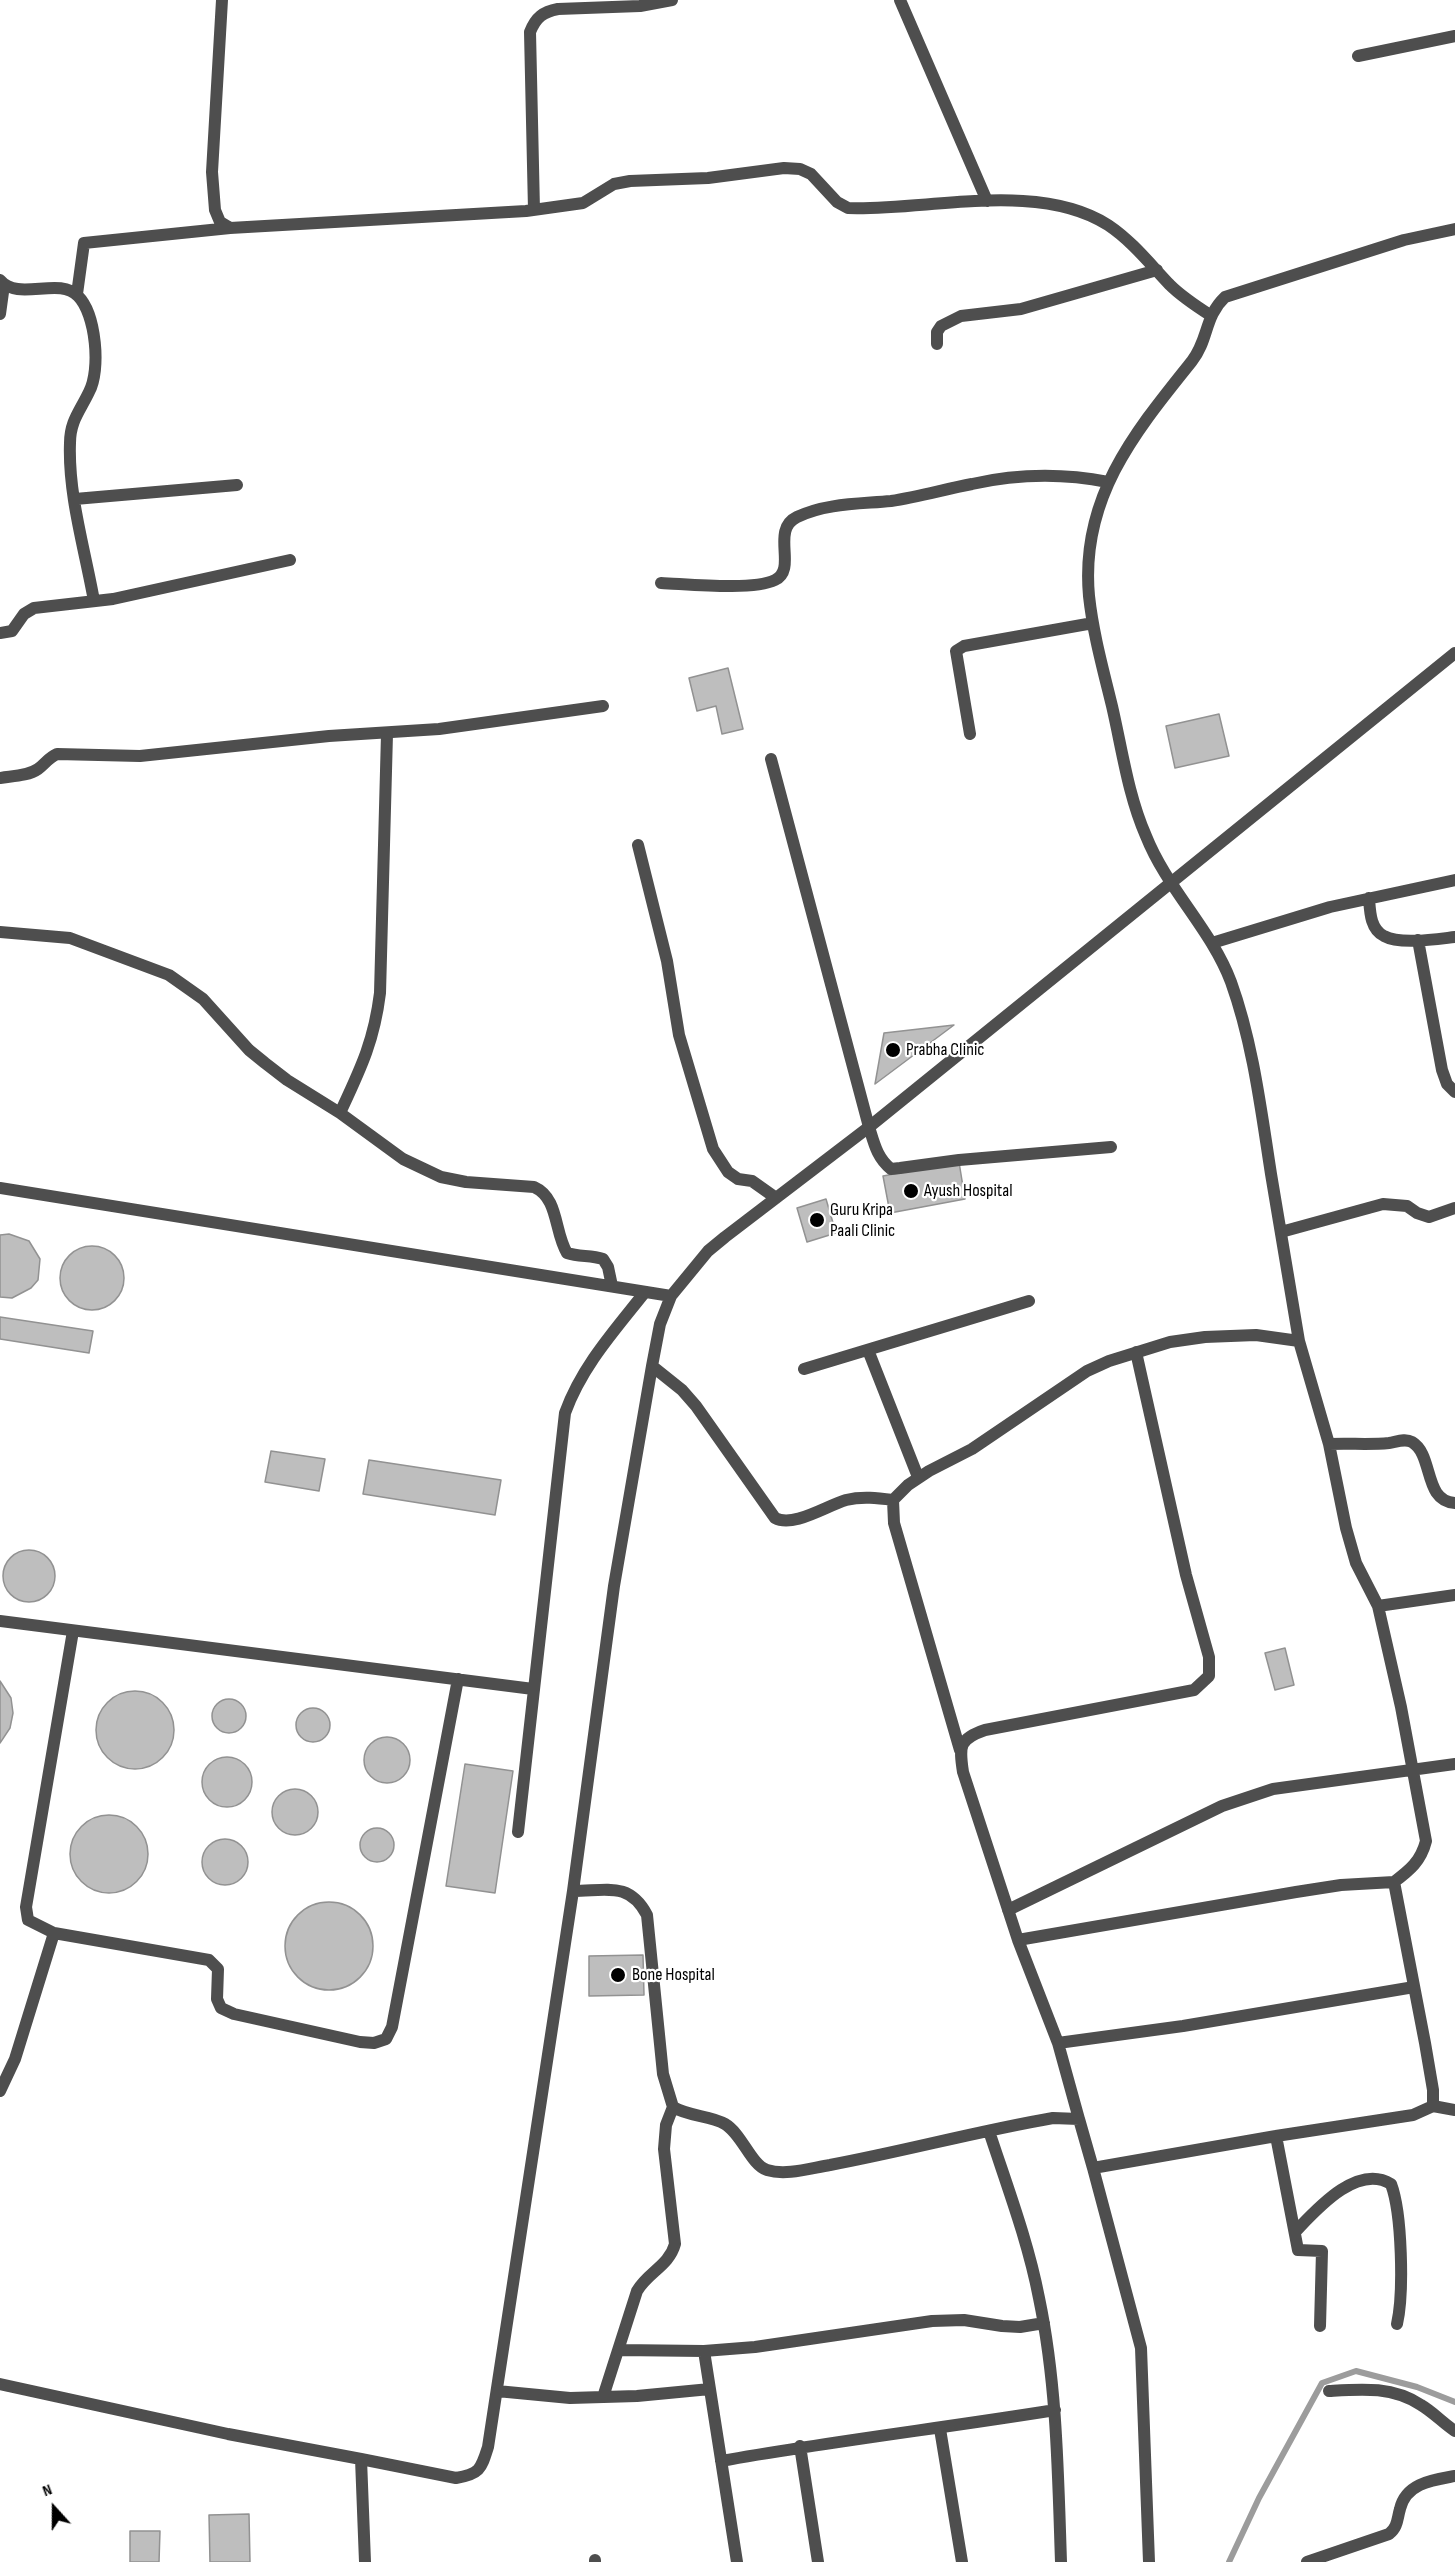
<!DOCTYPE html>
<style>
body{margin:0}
#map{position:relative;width:1455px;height:2562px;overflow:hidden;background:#fff;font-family:"Sofia Sans Condensed",sans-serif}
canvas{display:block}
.north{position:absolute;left:24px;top:2478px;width:60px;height:60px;-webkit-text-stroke:4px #fff;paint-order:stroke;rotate:339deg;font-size:16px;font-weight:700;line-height:24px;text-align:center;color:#000}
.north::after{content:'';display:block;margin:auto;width:21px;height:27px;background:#000;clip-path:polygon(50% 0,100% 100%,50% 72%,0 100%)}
</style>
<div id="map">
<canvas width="1455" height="2562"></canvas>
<div class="north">N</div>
</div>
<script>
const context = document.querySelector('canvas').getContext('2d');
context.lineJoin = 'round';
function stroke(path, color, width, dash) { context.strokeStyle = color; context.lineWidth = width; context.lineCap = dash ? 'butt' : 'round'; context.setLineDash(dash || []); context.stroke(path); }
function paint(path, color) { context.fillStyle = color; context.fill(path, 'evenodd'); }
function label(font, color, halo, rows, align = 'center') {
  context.font = font + ' "Sofia Sans Condensed",sans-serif'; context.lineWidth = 4.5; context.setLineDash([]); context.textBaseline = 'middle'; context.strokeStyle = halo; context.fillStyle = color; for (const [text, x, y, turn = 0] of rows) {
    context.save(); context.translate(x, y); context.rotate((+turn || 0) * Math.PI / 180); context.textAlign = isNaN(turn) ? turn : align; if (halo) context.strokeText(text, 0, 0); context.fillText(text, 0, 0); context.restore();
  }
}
stroke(new Path2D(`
 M1229 2562 1259 2498 1322 2383 1356 2371 1417 2387 1455 2402`), '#9c9c9c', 6);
const building = new Path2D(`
 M728 668 743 729 722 734 716 706 697 711 689 678Z
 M1219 714 1229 756 1175 768 1166 726Z
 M954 1025 875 1084 884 1033Z
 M959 1162 965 1199 890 1213 883 1176Z
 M826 1199 836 1233 807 1242 797 1208Z
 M9 1234 29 1241 40 1259 38 1280 31 1288 12 1298 0 1297V1235Z
 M60 1278a32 32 0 1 1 64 0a32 32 0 1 1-64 0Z
 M0 1317 93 1331 89 1353 0 1339Z
 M271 1451 325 1459 319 1491 265 1482Z
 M369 1460 501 1480 495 1515 363 1494Z
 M3 1576a26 26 0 1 1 52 0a26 26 0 1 1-52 0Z
 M1285 1648 1294 1685 1275 1690 1265 1653Z
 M0 1681 11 1698 13 1713 10 1728 0 1743Z
 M96 1730a39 39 0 1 1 78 0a39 39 0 1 1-78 0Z
 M212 1716a17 17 0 1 1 34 0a17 17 0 1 1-34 0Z
 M296 1725a17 17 0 1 1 34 0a17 17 0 1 1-34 0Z
 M364 1760a23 23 0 1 1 46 0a23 23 0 1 1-46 0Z
 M202 1782a25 25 0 1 1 50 0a25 25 0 1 1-50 0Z
 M465 1764 513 1771 495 1893 446 1886Z
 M272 1812a23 23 0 1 1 46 0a23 23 0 1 1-46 0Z
 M70 1854a39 39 0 1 1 78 0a39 39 0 1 1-78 0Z
 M360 1845a17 17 0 1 1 34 0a17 17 0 1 1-34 0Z
 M202 1862a23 23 0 1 1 46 0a23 23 0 1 1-46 0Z
 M285 1946a44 44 0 1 1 88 0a44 44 0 1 1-88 0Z
 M643 1955 644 1995 589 1996V1956Z
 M249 2514 250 2562H210L209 2515Z
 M130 2531H160L159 2562H130Z`);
paint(building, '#bebebe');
stroke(building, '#929292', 1.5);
stroke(new Path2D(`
 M771 759 869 1127C874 1143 877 1158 891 1169L900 1168 959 1160 1111 1147
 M0 1621 533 1689
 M518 1832 565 1413C582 1366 615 1330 645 1292
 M54 1933 28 1920 26 1907 73 1631
 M0 2091 15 2059 54 1933 209 1960 218 1969 217 1999 221 2008 234 2014 360 2042 374 2043 386 2039 392 2027 458 1679`), '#4e4e4e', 12);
stroke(new Path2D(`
 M222 0 212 172 215 210 220 222 230 228 526 211 583 203 614 184 630 181 708 178 784 168 800 169 811 174 837 202 848 208C927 211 1038 180 1108 225 1132 241 1150 264 1170 285 1182 297 1196 306 1210 315
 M900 0 987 201
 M1358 56 1455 36
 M534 210 530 32C536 17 543 12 558 9L640 6 672 0
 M0 280C18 302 59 276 78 296 96 314 101 370 89 392 80 411 70 421 70 443 68 495 85 550 94 601
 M77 294 84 243 230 228
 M0 314 4 285
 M937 344V332L941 326 961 316 1021 309 1157 270
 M75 499 237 485
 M661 583C687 584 753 591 775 580 798 569 770 530 797 517 826 503 860 504 891 501 919 497 945 489 972 484 1017 474 1062 473 1108 482
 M0 633 12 631 24 614 34 608 113 599 290 560
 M970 734 956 651 964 646 1093 623
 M0 778C12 776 28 776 38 769 45 764 48 758 57 754L140 756 329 736 439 729 603 706
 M638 845 667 961 679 1035 713 1149 728 1172 738 1179 752 1181 776 1198
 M1369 898C1370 911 1370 929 1384 936 1400 945 1437 939 1455 937
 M0 932 70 938 169 975 203 999 249 1050 265 1063 287 1080 340 1113 403 1159 441 1177 466 1182 534 1187C559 1198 554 1232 567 1253 579 1257 591 1255 603 1259L608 1267 612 1286
 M1418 940 1442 1070 1447 1084 1455 1092
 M1212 943 1330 907 1455 880
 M340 1113C360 1070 374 1042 380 993L387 734
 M0 1188 671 1296
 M1281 1232 1383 1204 1407 1206 1417 1213 1429 1217 1455 1208
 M868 1350 918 1477
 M652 1366 682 1390 696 1406 775 1518C793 1528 826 1506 846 1500 862 1496 878 1498 893 1500
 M804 1369 1029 1301
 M1329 1444C1350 1443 1369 1445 1389 1443 1396 1442 1405 1438 1412 1442 1434 1455 1423 1501 1455 1503
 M1378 1606 1455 1595
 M960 1750 894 1523 893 1500 908 1485 929 1471 972 1449 1087 1371 1109 1361 1170 1342 1205 1337 1256 1335 1299 1341C1290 1285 1280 1230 1271 1174 1261 1110 1253 1043 1231 982 1211 929 1167 889 1146 836 1128 795 1122 749 1112 706 1103 669 1093 633 1089 596 1080 498 1135 432 1192 361 1209 339 1204 317 1225 297L1404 240 1455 229
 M573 1891C606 1891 629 1881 647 1915L663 2074 673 2107C690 2117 710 2115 725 2124 742 2134 751 2165 767 2170 786 2176 811 2168 830 2165 905 2151 978 2131 1053 2118L1079 2119 1093 2168 1276 2136 1413 2115 1433 2106V2090L1425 2043 1394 1882C1410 1870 1421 1861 1426 1841L1401 1707 1378 1606 1356 1563 1346 1528 1329 1444 1299 1341
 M1008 1910 1222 1806 1273 1789 1455 1764
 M1018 1940 1296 1892 1341 1885 1394 1882
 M1058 2043 1183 2026 1414 1987
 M1433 2106 1455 2110
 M1079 2119 1058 2043 1018 1940 963 1772C959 1746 959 1739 985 1730L1194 1690 1209 1676V1657L1186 1575 1136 1352
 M989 2131C1007 2186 1028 2241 1039 2298 1057 2384 1058 2474 1061 2562
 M1276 2136 1298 2250 1322 2251 1320 2326
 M1093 2168 1141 2348 1149 2562
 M1295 2232C1316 2210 1357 2163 1391 2184 1402 2213 1404 2293 1397 2324
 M619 2350 704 2351 755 2347 932 2321 964 2320 1002 2326 1020 2327 1044 2323
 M704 2351 737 2562
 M0 2384 228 2434 361 2459
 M497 2391 570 2398 637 2396 710 2389
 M1329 2391C1361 2389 1392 2386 1421 2405 1433 2412 1443 2423 1455 2431
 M603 2397 637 2291C648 2272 669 2266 675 2244L664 2149 666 2125 673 2107
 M940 2429 962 2562
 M800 2446 818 2562
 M721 2461C832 2441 944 2428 1055 2410
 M595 2560V2562
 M365 2562 361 2459 456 2478C480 2474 481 2469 488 2447L573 1891 614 1586 652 1366 660 1324 671 1296 708 1251 725 1237 869 1127 1455 653
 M1307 2562 1389 2534C1398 2527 1397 2519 1400 2509 1406 2483 1433 2480 1455 2476`), '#4e4e4e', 12);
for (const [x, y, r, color] of [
 [893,1050,8,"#000"],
 [911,1191,8,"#000"],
 [817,1220,8,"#000"],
 [618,1975,8,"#000"]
]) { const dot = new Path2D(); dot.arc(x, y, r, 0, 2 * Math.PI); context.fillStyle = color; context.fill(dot); stroke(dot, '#fff', 2); }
label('18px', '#000', '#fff', [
 ["Prabha Clinic",906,1050],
 ["Ayush Hospital",924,1191],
 ["Guru Kripa",830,1210],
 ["Paali Clinic",830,1231],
 ["Bone Hospital",632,1975]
], 'left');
</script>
